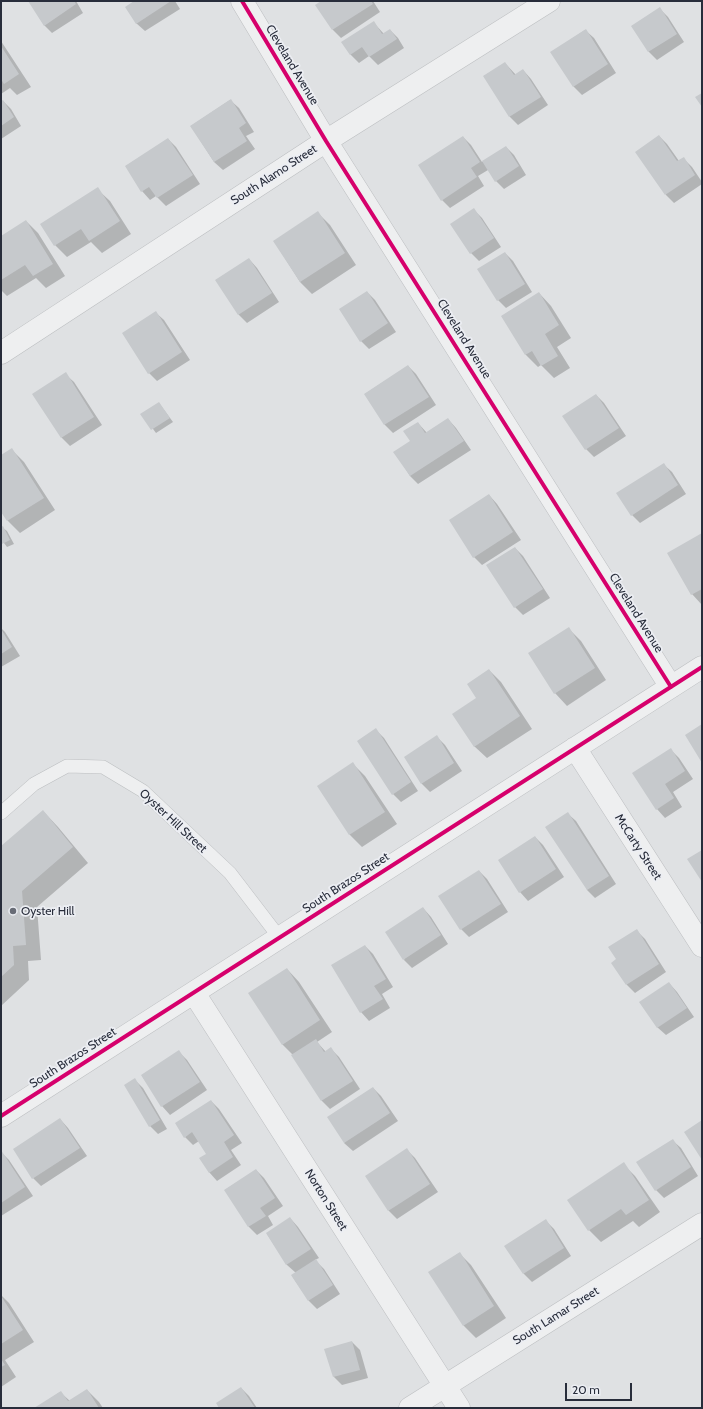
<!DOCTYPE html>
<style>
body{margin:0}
#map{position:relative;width:703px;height:1409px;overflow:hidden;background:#dfe1e3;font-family:Cabin,sans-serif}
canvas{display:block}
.frame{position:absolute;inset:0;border:2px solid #282d3b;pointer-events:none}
.scale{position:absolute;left:565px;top:1383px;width:67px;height:18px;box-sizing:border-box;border:2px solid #282d3b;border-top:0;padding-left:5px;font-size:12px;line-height:14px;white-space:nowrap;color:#282d3b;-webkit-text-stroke:3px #eceef3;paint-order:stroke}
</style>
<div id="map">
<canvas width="703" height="1409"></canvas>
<div class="frame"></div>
<div class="scale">20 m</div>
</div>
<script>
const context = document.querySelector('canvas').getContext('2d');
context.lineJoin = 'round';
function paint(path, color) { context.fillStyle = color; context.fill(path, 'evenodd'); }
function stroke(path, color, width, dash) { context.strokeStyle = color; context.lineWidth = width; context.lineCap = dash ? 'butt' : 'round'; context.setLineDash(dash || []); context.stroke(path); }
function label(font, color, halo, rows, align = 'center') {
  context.font = font + ' Cabin,sans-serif'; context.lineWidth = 3.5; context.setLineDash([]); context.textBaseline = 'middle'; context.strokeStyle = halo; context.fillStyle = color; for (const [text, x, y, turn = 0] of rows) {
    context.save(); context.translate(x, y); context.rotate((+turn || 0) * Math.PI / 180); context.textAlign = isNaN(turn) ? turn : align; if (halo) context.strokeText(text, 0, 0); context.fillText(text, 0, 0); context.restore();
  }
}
paint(new Path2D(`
 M29 1H76L83 13 52 33 44 25Z
 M136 1H175L180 9 145 31 136 23Z
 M323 1H373L380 12 341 38 333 30 317 5Z
 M660 9 668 17 684 42 657 60 649 52 632 26Z
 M374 23 384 34 390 30 398 38 404 48 378 65 369 56 359 63 350 54Z
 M585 30 594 38 616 73 582 95 574 87 552 52Z
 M1 41 31 87 17 95 10 88 1 94Z
 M505 63 516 75 523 70 531 79 548 105 518 125 510 117 484 76Z
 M230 100 239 108 254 132 246 136 255 149 223 170 214 162 191 126Z
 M3 101 11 109 21 126 1 139V102Z
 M659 136 667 144 679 161 683 158 692 167 702 182V184L674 203 666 195Z
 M463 137 471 145 482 162 506 147 514 155 526 175 504 189 496 181 488 170 478 176 484 186 450 208 442 200Z
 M168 139 176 147 200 184 166 206 156 196 150 200 142 191 126 166Z
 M97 189 110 201 131 234 102 253 91 242 67 257 55 245Z
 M474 210 482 218 501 247 479 261 471 253Z
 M318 213 330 225 356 265 312 294 300 282 274 241Z
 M26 221 38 233 65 276 46 288 36 278 7 296 1 290V237Z
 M505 253 513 261 532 292 506 308 498 300Z
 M249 259 257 268 279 302 247 323 239 315 216 280Z
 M367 292 375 300 396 332 369 349 361 341Z
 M539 293 551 306 571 338 557 347 570 368 554 378 541 365 538 367 526 355 502 316Z
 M155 312 164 320 190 360 157 381 149 373Z
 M408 366 416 374 436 405 393 433 385 425 365 394Z
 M65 374 74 382 102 425 70 446 62 438 34 394Z
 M596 395 604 403 626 436 594 457 586 449Z
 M159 403 173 422 156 433 142 414Z
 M448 419 456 428 471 450 418 484 410 476 395 452 411 441 418 423 427 433Z
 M12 450 24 462 55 510 20 533 8 521 1 510V457Z
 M663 464 672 472 686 494 640 523 632 515Z
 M489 495 497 504 521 540 482 565 474 557Z
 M3 528 7 531 14 544 7 547 1 539V529Z
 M702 534V605L692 594Z
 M515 548 523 556 550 598 523 615 515 607Z
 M1 628 5 632 20 656 1 667Z
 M569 629 581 641 606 680 567 706 555 693Z
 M489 670 501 682 532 729 487 758 474 746 478 699Z
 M376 730 384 738 418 791 401 802 393 794Z
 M437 737 445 745 462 771 430 792 422 784 405 757Z
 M671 750 679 758 693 779 673 792 682 807 665 818 657 809Z
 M353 764 365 776 397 824 362 847 350 835 319 786Z
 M43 811 58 827 88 863 37 907 41 960 28 961 29 980 1 1006V847Z
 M567 813 576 821 616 884 595 898 587 890Z
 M535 837 543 845 564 877 528 901 520 892Z
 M479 871 487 879 508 912 469 937 461 929 440 896Z
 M423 908 431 917 448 944 412 968 404 960Z
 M636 930 645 939 666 972 635 993 627 985 618 960Z
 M365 946 373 954 393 987 382 994 390 1008 369 1021 361 1012Z
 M287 969 299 982 332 1032 317 1042 326 1052 331 1049 339 1057 360 1089 330 1109 322 1101 293 1055 282 1044Z
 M669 983 677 992 694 1017 666 1035 657 1027Z
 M179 1052 187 1060 207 1090 170 1115 162 1106 142 1076Z
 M134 1079 143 1088 167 1129 158 1134 150 1126Z
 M373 1088 381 1096 398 1121 353 1151 344 1143Z
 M211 1101 219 1109 242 1143 231 1150 241 1165 217 1181 209 1172 207 1154 199 1141 193 1145 185 1137Z
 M60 1119 68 1128 87 1156 41 1186 33 1178Z
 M672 1140 681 1148 698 1176 664 1198 656 1190Z
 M407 1150 415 1158 438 1192 397 1219 389 1211 366 1176Z
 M1 1152 9 1160 33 1196 1 1216Z
 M623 1164 635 1176 660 1212 639 1227 633 1221 601 1242 589 1230Z
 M256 1170 264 1178 283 1206 268 1216 273 1225 257 1235 249 1227 225 1190Z
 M290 1218 298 1227 319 1258 315 1260 324 1269 340 1294 317 1309 309 1301 292 1276 296 1273 287 1265 267 1234Z
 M546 1221 554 1229 571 1256 532 1282 524 1274 506 1246Z
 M459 1253 471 1265 506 1318 476 1338 464 1326 430 1273Z
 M1 1295 9 1303 34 1342 5 1360 16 1377 1 1387Z
 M352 1342 360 1350 368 1378 342 1385 334 1377 326 1349Z
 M241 1388 249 1396 257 1408H220Z
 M87 1390 99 1402 103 1408H36L60 1392 70 1401Z`), '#0003');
paint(new Path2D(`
 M28 1H74L76 4 44 26Z
 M134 1H171L136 24 125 7Z
 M321 1H371L373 4 332 30 315 5Z
 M660 7 677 34 648 52 631 26Z
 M374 21 382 34 390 29 397 39 369 57 362 47 350 55 341 42Z
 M586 29 608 64 573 87 550 52Z
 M1 46 19 74 4 84 1 79Z
 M505 62 514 75 523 69 541 97 509 117 483 76Z
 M702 93V107L695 97Z
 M231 99 246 123 239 128 247 141 214 162 190 126Z
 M3 100 14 117 1 126V101Z
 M659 135 677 161 684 157 695 175 665 195 635 152Z
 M463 136 480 162 471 168 477 177 441 201 418 165Z
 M168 138 193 175 157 198 149 187 141 192 125 166Z
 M506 146 519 166 495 182 482 161Z
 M98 187 120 221 89 241 81 229 54 246 40 224Z
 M474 208 494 238 470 254 450 224Z
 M318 211 345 253 300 282 273 241Z
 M26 220 53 264 33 276 25 265 1 280V236Z
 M505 252 525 284 497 301 477 269Z
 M249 258 272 293 238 315 215 280Z
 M367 291 388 323 360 342 339 309Z
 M539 292 559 325 545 334 558 356 541 366 532 351 525 355 501 316Z
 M156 311 182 352 148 374 122 333Z
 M408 365 429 397 384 425 364 394Z
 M66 372 94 417 61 438 32 394Z
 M596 394 619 428 585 450 562 416Z
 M159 402 170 418 151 430 140 414Z
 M448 418 464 441 410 476 393 452 410 441 403 431 418 422 425 433Z
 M12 448 44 498 7 521 1 512V455Z
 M664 463 678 485 631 516 616 493Z
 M489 494 513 532 473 558 449 520Z
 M3 526 10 540 2 544 1 541V527Z
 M702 533V589L691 595 667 553Z
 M515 547 543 589 514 608 486 565Z
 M569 627 595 668 554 694 528 653Z
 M1 629 12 647 1 654Z
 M489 669 520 716 474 747 452 714 476 698 467 684Z
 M702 724V763L685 735Z
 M376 728 411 782 392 795 357 741Z
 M437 735 454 763 421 784 404 757Z
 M671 748 685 771 665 784 674 798 656 810 632 773Z
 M353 762 385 812 349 835 317 786Z
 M43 810 73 847 22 891 26 945 13 946 14 965 1 977V846Z
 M568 812 609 876 587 890 545 827Z
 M535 836 556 869 519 893 498 860Z
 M702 850V882L687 859Z
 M479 870 501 904 460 930 438 896Z
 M423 907 441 935 403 960 385 932Z
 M637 929 659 964 626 985 611 963 616 959 608 947Z
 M365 945 386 979 374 986 383 999 360 1013 331 965Z
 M287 968 320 1020 282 1045 248 993Z
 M669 982 687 1008 657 1028 639 1002Z
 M316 1039 324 1052 331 1047 353 1081 321 1101 291 1055Z
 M179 1050 200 1082 161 1107 141 1075Z
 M135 1078 160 1120 149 1127 124 1085Z
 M373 1087 390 1113 344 1143 327 1117Z
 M211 1100 234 1135 224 1142 233 1157 209 1173 199 1158 206 1154 192 1132 184 1138 175 1123Z
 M60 1118 80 1148 32 1179 13 1149Z
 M702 1120V1160L684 1132Z
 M673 1139 691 1167 655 1191 636 1162Z
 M407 1148 430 1184 388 1211 365 1176Z
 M1 1150 25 1187 1 1203Z
 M624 1162 649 1200 626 1215 621 1209 588 1231 567 1200Z
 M256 1169 275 1198 260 1208 266 1216 248 1227 224 1190Z
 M290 1217 311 1249 286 1265 266 1233Z
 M546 1219 564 1248 523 1274 504 1246Z
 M460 1252 494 1306 463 1326 428 1272Z
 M316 1259 333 1285 308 1301 291 1275Z
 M1 1296 23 1330 1 1344Z
 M352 1341 360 1370 333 1377 324 1349Z
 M1 1359 5 1365 1 1367Z
 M241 1387 255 1408H219L216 1403Z
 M87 1389 99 1408H34L61 1391 68 1401Z`), '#c6c9cc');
const service = new Path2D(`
 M1 813 34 784 67 766 103 767 143 791 230 873 279 937`);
const minor = new Path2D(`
 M242 1 326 141 671 687
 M1 353 326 141 549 1
 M575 748 702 946
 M194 993 459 1408
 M1 1116 702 667
 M410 1408 702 1224`);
stroke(service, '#bcbec0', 14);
stroke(minor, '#bcbec0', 23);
stroke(service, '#eeeff0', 13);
stroke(minor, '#eeeff0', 22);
stroke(new Path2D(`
 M242 1 326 141 671 687
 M1 1116 702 667`), '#d6006c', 4);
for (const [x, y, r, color] of [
 [13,911,4,"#686c76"]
]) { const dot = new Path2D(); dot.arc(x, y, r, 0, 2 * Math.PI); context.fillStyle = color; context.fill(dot); stroke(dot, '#eceef3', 1.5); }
label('12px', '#282d3b', '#eceef3', [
 ["Cleveland Avenue",292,65,59],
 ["South Alamo Street",274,175,-33],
 ["Cleveland Avenue",464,339,58],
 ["Cleveland Avenue",636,613,58],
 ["Oyster Hill Street",173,821,43],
 ["McCarty Street",638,847,57],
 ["South Brazos Street",346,883,-33],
 ["South Brazos Street",73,1058,-33],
 ["Norton Street",326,1200,58],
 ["South Lamar Street",556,1316,-32]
]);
label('12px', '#282d3b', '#eceef3', [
 ["Oyster Hill",21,911]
], 'left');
</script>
